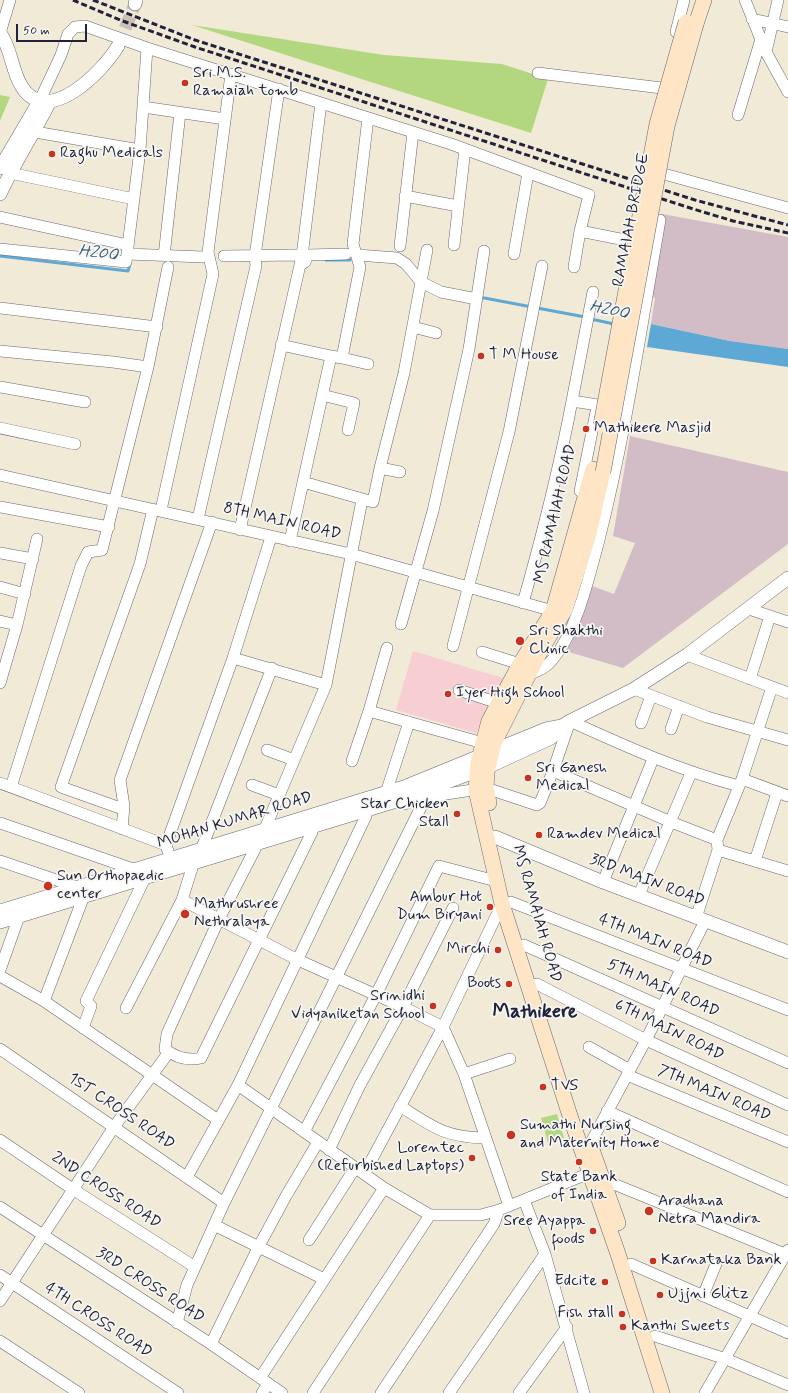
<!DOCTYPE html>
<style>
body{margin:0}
#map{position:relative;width:788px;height:1393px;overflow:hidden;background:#f1ead7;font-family:Mynerve,sans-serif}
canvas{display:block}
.scale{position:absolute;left:16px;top:24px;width:71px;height:18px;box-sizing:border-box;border:2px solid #22223b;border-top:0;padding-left:5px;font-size:12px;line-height:14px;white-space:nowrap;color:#22223b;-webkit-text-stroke:3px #f6f6f2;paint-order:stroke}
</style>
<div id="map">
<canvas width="788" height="1393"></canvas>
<div class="scale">50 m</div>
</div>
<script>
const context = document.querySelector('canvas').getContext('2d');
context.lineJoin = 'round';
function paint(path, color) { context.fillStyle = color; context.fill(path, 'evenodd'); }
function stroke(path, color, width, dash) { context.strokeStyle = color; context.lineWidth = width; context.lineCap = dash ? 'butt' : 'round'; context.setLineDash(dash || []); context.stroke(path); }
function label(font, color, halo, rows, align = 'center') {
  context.font = font + ' Mynerve,sans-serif'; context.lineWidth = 3.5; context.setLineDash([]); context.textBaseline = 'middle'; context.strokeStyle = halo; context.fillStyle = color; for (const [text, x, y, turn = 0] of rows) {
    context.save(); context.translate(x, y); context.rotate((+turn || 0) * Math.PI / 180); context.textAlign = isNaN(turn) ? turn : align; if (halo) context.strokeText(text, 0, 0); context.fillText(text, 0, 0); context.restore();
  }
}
paint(new Path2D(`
 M413 651 503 678 476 733 396 710Z`), '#f7cfd3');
paint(new Path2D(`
 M662 214 788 237V349L730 341 651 324 655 298 647 296Z
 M630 436 788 472V544L623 668 562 650 592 586 614 594 635 543 613 536Z`), '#d2bdc7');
paint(new Path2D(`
 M192 25 384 55 502 64 548 79 531 133Z
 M0 95 10 97 0 121Z
 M557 1114 564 1138 548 1143 541 1118Z`), '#b3d77f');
paint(new Path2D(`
 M651 324 730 341 788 349V367L647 347Z`), '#5ea8d6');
stroke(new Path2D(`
 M0 256 128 271 130 264
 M326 260H350
 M479 297 585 317
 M591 319 614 324`), '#5ea8d6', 3);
stroke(new Path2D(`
 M118 46 135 4`), '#c8c2b8', 13, [13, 6]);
const minor = new Path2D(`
 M745 0 766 52 788 92
 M752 19 788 27
 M676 32 684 0
 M0 33 10 0
 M766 52 778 0
 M538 73 662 88
 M40 100 61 55 68 34 75 27 85 26 147 48 451 144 589 195 580 231 630 241
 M143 107 225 119
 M738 115 761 39
 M35 132 140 150
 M10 173 134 199
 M664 174 788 208
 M405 196 458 206
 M0 217 128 245
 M454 245 465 149
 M400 246 413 132
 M0 249 126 262 140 150 147 48
 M127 254 203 257
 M514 254 528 173
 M357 255 397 258 406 264 421 282 441 292 477 299
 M164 256 180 113
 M224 256 296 255
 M300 265 305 262 308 255 346 254
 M574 267 580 231
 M0 308 157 327
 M413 327 436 333
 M281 345 331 356
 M0 351 113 362 148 367
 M342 358 368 364
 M0 387 85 402
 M322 395 354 403 348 430
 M572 401 593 292
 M0 428 75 444
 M380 468 400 472
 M0 475 351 554 553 611 554 606
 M303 482 373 502 380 468 404 373 427 250
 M580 491 596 412
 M0 507 109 527
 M161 510 213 274 208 252 231 74
 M198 519 256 266 255 256 279 89
 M240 530 302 256 321 103
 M290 541 331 356 342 358 360 267 353 244 368 118
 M0 553 33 559
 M0 587 25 594
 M523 603C542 536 559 469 572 401L598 405
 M749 609 788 622
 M0 621 17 625
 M401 624 433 511 469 349 484 251
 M453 646 509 432 542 266
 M482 652 520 664
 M687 655 788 693
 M233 658 326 685
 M528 675C538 671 546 668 553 659 577 630 588 580 598 544 625 438 641 329 660 220
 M750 679 770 616
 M0 683 17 625 37 539
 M634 689 707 717 788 740
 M459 690 498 703
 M369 711 483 743 490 742
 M641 723 651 696
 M671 729 679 706
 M267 750 294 760
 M352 761 369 711 387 648
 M742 779 788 796
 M0 783 166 845 168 851
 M252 785 279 795
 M11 787 81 566 88 552 102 550 148 367 168 267
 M386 793 409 722
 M404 804 426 797 486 788 537 805 540 803 553 771
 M123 809 61 787 140 564 153 509
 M0 823 133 869
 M122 829 124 806 120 780 212 522
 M264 831 326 685 362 500
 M717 840 671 822 553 771 570 721C627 747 678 770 739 786
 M166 845 233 658 271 537
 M255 849 219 919 167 1034 165 1049C175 1057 188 1061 201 1058L312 832
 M201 850 272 668
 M718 850 788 871
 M0 861 77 887
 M755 861 777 793
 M603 882 653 759
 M639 895 691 773
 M182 900 298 960 403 1007 443 1027 464 1074 509 1206
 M511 902 788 1010
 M696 918 718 850 717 840 742 779 772 687
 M524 945 788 1063
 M0 970 17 922
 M0 976 44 1001 218 1120
 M537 984 646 1040 788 1105
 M44 1001 82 901
 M126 1008 182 900 192 868 189 856
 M83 1028 91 1006 86 1001 143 882
 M589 1047 630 1070
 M0 1049 224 1203
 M464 1074 510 1059
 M627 1075 788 1142
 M238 1085 384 1188 430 1215H481L499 1210 597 1170
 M400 1106C433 1127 444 1137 485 1138
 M607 1111 788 1192
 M304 1132 376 995 439 866 496 881
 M0 1140 74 1190 195 1267
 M590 1144 646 1040 705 921
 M329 1150 360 1085 403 1007 453 908
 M364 1174 443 1027 502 904
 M187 1177 238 1085 366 816
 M604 1180 785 1254
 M524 1200 545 1254 584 1393
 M0 1207 211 1344 282 1393
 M214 1225 324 1279
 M309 1240 355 1168
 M631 1264 788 1333
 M0 1275 178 1393
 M703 1296 716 1264
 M0 1301 114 1127 169 1052
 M177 1323 187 1285 224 1203 426 797
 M655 1336 726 1359 788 1385
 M0 1341 79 1393
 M211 1344 259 1246 286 1196 318 1142
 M260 1378 384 1188
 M262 1393 268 1384
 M313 1393 430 1215
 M381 1393 494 1224 499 1210
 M449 1393 545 1254
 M519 1393 567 1327
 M705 1393 788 1250`);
const tertiary = new Path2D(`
 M135 4 136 0
 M0 33C12 49 11 70 22 87 48 128 103 71 118 46
 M0 168 40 100
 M0 194C15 162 34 133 50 101
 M495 837 603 882 788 952
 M0 911 404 787 546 729 562 726
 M0 922 393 802 488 767 551 738 562 726 570 721 634 689 687 655 788 578`);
const secondary = new Path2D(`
 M696 24 704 0
 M593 469 553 611 520 664 489 721 478 763 476 790 502 904 571 1119 618 1254 662 1393
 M489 803 486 788 487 772 494 743 541 650 565 610 588 537 603 472
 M591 1147 618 1223`);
stroke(minor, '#6a6872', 12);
stroke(tertiary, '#6a6872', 14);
stroke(secondary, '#6a6872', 16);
stroke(minor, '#fff', 11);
stroke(tertiary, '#fff', 13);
stroke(secondary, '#fde5c5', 15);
stroke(new Path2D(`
 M73 0 120 20 195 47 687 207 733 221 788 233
 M93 0 195 40 695 200 788 225`), '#22223b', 3, [6, 3]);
const secondaryBridge = new Path2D(`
 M601 425 657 124 686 22
 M603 472 667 126 696 24`);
stroke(secondaryBridge, '#6a6872', 16, []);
stroke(secondaryBridge, '#fde5c5', 15);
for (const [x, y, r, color] of [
 [185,83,4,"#c8321e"],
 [52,154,4,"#c8321e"],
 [481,356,4,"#c8321e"],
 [586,429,4,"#c8321e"],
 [520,641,5,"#c8321e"],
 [448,694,4,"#c8321e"],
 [528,778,4,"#c8321e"],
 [457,814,4,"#c8321e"],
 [539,835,4,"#c8321e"],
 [48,886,5,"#c8321e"],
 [490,907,4,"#c8321e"],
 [185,914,5,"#c8321e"],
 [498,950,4,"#c8321e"],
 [509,984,4,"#c8321e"],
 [433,1006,4,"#c8321e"],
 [543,1087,4,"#c8321e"],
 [511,1135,5,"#c8321e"],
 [472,1158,4,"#c8321e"],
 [579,1162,4,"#c8321e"],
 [649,1211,5,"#c8321e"],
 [593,1231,4,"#c8321e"],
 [653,1261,4,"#c8321e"],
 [605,1282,4,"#c8321e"],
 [660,1295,4,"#c8321e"],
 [622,1314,4,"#c8321e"],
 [623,1327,4,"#c8321e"]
]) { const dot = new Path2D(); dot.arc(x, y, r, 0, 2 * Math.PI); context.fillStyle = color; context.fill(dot); stroke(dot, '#f6f6f2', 1.5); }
label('16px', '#22223b', '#f6f6f2', [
 ["Sri M.S.",193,74],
 ["Ramaiah tomb",193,92],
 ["Raghu Medicals",60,154],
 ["T M House",489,356],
 ["Mathikere Masjid",594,429],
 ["Sri Shakthi",529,632],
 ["Clinic",529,650],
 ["Iyer High School",456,694],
 ["Sri Ganesh",536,769],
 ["Medical",536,787],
 ["Star Chicken",449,805,"right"],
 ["Stall",449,823,"right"],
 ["Ramdev Medical",547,835],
 ["Sun Orthopaedic",57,877],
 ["center",57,895],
 ["Ambur Hot",482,898,"right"],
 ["Dum Biryani",482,916,"right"],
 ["Mathrushree",194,905],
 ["Nethralaya",194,923],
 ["Mirchi",490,950,"right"],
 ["Boots",501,984,"right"],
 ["Srinidhi",425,997,"right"],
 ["Vidyaniketan School",425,1015,"right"],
 ["TVS",551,1087],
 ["Sumathi Nursing",520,1126],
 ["and Maternity Home",520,1144],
 ["Lorentec",464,1149,"right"],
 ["(Refurbished Laptops)",464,1167,"right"],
 ["State Bank",579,1178,"center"],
 ["of India",579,1196,"center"],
 ["Aradhana",658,1202],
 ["Netra Mandira",658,1220],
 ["Sree Ayappa",585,1222,"right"],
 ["foods",585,1240,"right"],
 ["Karnataka Bank",661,1261],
 ["Edcite",597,1282,"right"],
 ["Ujjni Glitz",668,1295],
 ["Fish stall",614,1314,"right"],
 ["Kanthi Sweets",631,1327]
], 'left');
label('16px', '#22223b', '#f6f6f2', [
 ["RAMAIAH BRIDGE",632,220,-79],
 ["MS RAMAIAH ROAD",556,514,-77],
 ["8TH MAIN ROAD",282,522,13],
 ["MOHAN KUMAR ROAD",235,821,-17],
 ["3RD MAIN ROAD",647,881,21],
 ["MS RAMAIAH ROAD",536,914,74],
 ["4TH MAIN ROAD",655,942,22],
 ["5TH MAIN ROAD",663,989,24],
 ["6TH MAIN ROAD",669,1031,26],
 ["7TH MAIN ROAD",714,1094,23],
 ["1ST CROSS ROAD",121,1112,34],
 ["2ND CROSS ROAD",106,1191,33],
 ["3RD CROSS ROAD",150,1286,33],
 ["4TH CROSS ROAD",98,1321,33]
]);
label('italic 17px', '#3a5879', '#f6f6f2', [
 ["H200",98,254,7],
 ["H200",609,311,12]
]);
label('bold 20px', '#22223b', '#f6f6f2', [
 ["Mathikere",535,1013]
]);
</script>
